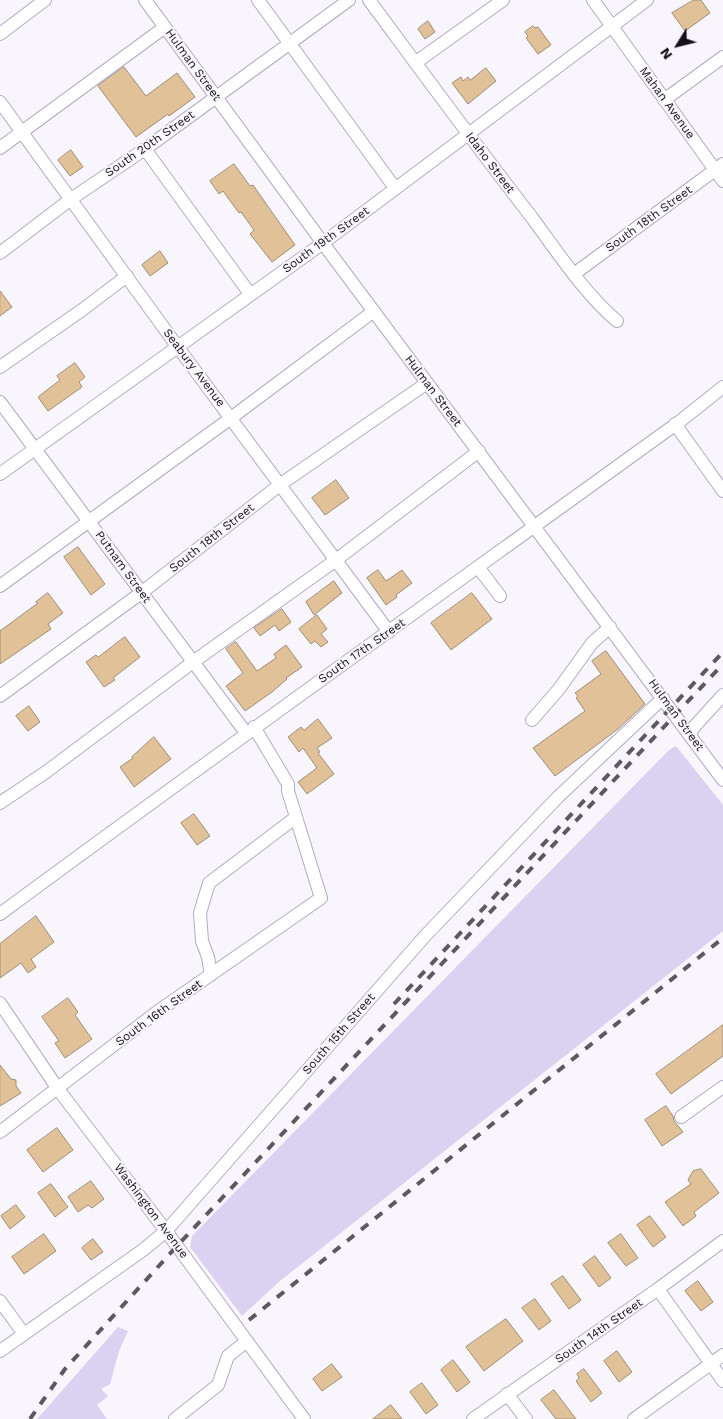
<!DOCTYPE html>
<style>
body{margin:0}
#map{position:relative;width:723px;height:1419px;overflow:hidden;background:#f8f6fc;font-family:"Work Sans",sans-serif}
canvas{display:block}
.north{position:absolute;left:653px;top:20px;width:50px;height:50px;-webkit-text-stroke:4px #f8f6fc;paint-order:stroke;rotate:234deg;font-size:14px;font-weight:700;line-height:20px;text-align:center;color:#14111a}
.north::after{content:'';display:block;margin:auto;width:18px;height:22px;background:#14111a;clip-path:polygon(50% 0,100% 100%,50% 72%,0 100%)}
</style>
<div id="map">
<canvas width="723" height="1419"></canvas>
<div class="north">N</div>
</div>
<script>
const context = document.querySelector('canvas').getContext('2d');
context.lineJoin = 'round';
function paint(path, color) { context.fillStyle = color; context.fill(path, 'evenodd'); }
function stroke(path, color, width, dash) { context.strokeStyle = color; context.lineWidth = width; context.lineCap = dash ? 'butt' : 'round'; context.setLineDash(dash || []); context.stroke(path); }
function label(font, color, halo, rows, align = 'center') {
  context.font = font + ' "Work Sans",sans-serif'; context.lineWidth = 4; context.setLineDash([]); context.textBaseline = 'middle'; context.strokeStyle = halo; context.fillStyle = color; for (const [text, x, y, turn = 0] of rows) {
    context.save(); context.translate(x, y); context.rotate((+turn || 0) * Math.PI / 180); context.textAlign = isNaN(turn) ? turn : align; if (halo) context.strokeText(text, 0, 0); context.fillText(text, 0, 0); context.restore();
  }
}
paint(new Path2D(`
 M676 746 723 805V931L280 1281 242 1316 190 1247 192 1236 669 750Z
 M118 1327 128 1331 119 1351 110 1384 101 1389 108 1396 97 1405 107 1419H37Z`), '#dbd2f1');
const building = new Path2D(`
 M694 0H701L710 13 685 31 672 13Z
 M428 21 435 32 425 39 418 29Z
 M533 26 535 28 538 27 551 45 538 54 526 38 528 36 525 32Z
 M124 67 146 96 177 73 195 97 169 116 168 114 136 137 98 86Z
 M486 68 496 81 468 104 452 83 461 77 463 81 468 77 470 80Z
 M71 150 83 167 70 176 58 160Z
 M234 164 250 186 253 185 295 245 272 262 250 234 254 230 241 212 239 213 223 191 219 194 210 181Z
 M160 251 168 263 150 276 142 265Z
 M0 291 12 307 0 316Z
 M75 363 85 377 79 382 82 387 48 411 38 397 60 380 57 376Z
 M336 480 349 498 325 515 312 498Z
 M78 547 105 584 91 595 64 557Z
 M378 570 386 581 402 570 412 583 396 595 397 597 386 605 367 578Z
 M334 581 342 593 314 615 306 602Z
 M48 593 63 613 48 624 51 629 0 664V631L38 603 36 602Z
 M472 593 492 619 451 650 431 623Z
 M282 609 291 622 279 631 275 625 260 636 254 628Z
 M317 615 327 629 321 634 328 642 321 647 315 641 311 644 299 629Z
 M125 637 140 657 113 678 115 680 104 687 86 662 96 655 98 657Z
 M236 642 257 671 276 658 274 654 286 645 302 667 286 678 287 679 272 692 245 711 226 686 243 673 226 649Z
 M606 651 645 704 618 729 555 776 533 748 585 711 576 698 578 696 575 693 601 674 592 661Z
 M29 706 40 722 28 731 16 716Z
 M318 719 332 738 317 748 320 752 318 753 334 774 307 794 298 782 317 768 303 748 299 752 288 737 301 727 304 730Z
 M154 737 171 759 134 787 120 767 133 758 132 757Z
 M194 814 210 836 197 845 181 823Z
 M36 916 54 942 31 959 36 967 28 973 21 963 0 978V944Z
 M68 998 78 1012 75 1015 92 1039 65 1058 55 1043 59 1041 42 1017Z
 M723 1025V1056L671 1094 656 1074Z
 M0 1065 11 1079 16 1080V1086L21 1093 0 1106Z
 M666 1106 673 1116 674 1121 683 1132 662 1146 645 1120Z
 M57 1128 73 1150 43 1172 27 1150Z
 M701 1169 719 1193 694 1212 696 1216 683 1226 665 1202 691 1184 688 1180 693 1171Z
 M91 1181 104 1199 92 1208 88 1205 78 1212 68 1197Z
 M51 1184 68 1207 55 1217 38 1193Z
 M16 1205 25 1217 10 1229 1 1216Z
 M650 1216 666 1237 653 1247 637 1225Z
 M44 1234 56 1251 24 1274 12 1257Z
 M621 1234 638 1258 626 1266 608 1243Z
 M93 1239 103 1252 91 1260 82 1248Z
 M595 1256 611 1278 599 1287 583 1265Z
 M563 1276 581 1300 569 1309 551 1284Z
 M698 1281 713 1302 701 1311 685 1291Z
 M535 1299 551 1321 539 1330 522 1308Z
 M506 1319 523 1341 484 1371 466 1347Z
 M617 1351 632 1372 619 1382 604 1361Z
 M453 1360 470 1382 457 1392 441 1370Z
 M332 1364 342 1377 322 1391 313 1379Z
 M584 1369 602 1393 591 1402 576 1381 579 1378 577 1374Z
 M422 1383 438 1405 426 1414 410 1392Z
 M554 1390 576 1419H556L541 1400Z
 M391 1405 402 1419H373Z`);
paint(building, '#e1c198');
stroke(building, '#9e8d76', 1);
const minor = new Path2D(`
 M145 0 328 250 723 780
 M258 0 395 188
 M369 0C423 73 477 147 533 219 558 253 585 294 617 321
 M593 0 723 181
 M0 34 45 0
 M415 63 503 0
 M664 100 723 57
 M0 102 177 346 389 632
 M0 148 165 27
 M145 149 250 294
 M0 253 71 199 145 149 349 0
 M574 274 723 164
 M0 367 82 310 127 276
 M0 402 246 733
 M675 424 723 491
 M0 474 323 243 647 0
 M478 567 500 596
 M0 586 231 418 374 311
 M0 696 141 593 281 484 427 383
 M532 720 559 689 592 643 610 627
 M690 734 694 727 723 695
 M0 803 46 772 193 662 336 560 479 451
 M0 914C225 748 452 586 679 422L723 387
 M211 975 208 957 202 941 200 913 209 883 295 818
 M0 1003 58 1089 166 1231 304 1419
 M681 1117 723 1087
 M0 1132 157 1012 321 898 288 791V784L254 727
 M658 1289 723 1381
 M0 1301 24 1334
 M0 1351 143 1250 166 1231 425 936 558 797 663 698
 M507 1394 526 1419
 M175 1419 218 1385 228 1356 247 1341
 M473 1419 658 1289 723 1241
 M634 1419 723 1355`);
stroke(minor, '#b2aac5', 14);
stroke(minor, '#fff', 12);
stroke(new Path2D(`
 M394 1004 723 652
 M249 1320 723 938
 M30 1419 65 1369 177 1246 723 664`), '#5c5961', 4, [9, 9]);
label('12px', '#14111a', '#f8f6fc', [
 ["Hulman Street",193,65,54],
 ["Mahan Avenue",667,103,54],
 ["South 20th Street",150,144,-35],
 ["Idaho Street",490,163,53],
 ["South 18th Street",649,219,-36],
 ["South 19th Street",326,240,-36],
 ["Seabury Avenue",194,368,53],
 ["Hulman Street",433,391,53],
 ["South 18th Street",212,538,-38],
 ["Putnam Street",123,567,54],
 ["South 17th Street",362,651,-35],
 ["Hulman Street",676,715,54],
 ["South 16th Street",159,1013,-36],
 ["South 15th Street",339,1034,-49],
 ["Washington Avenue",151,1211,53],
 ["South 14th Street",599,1331,-35]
]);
</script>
